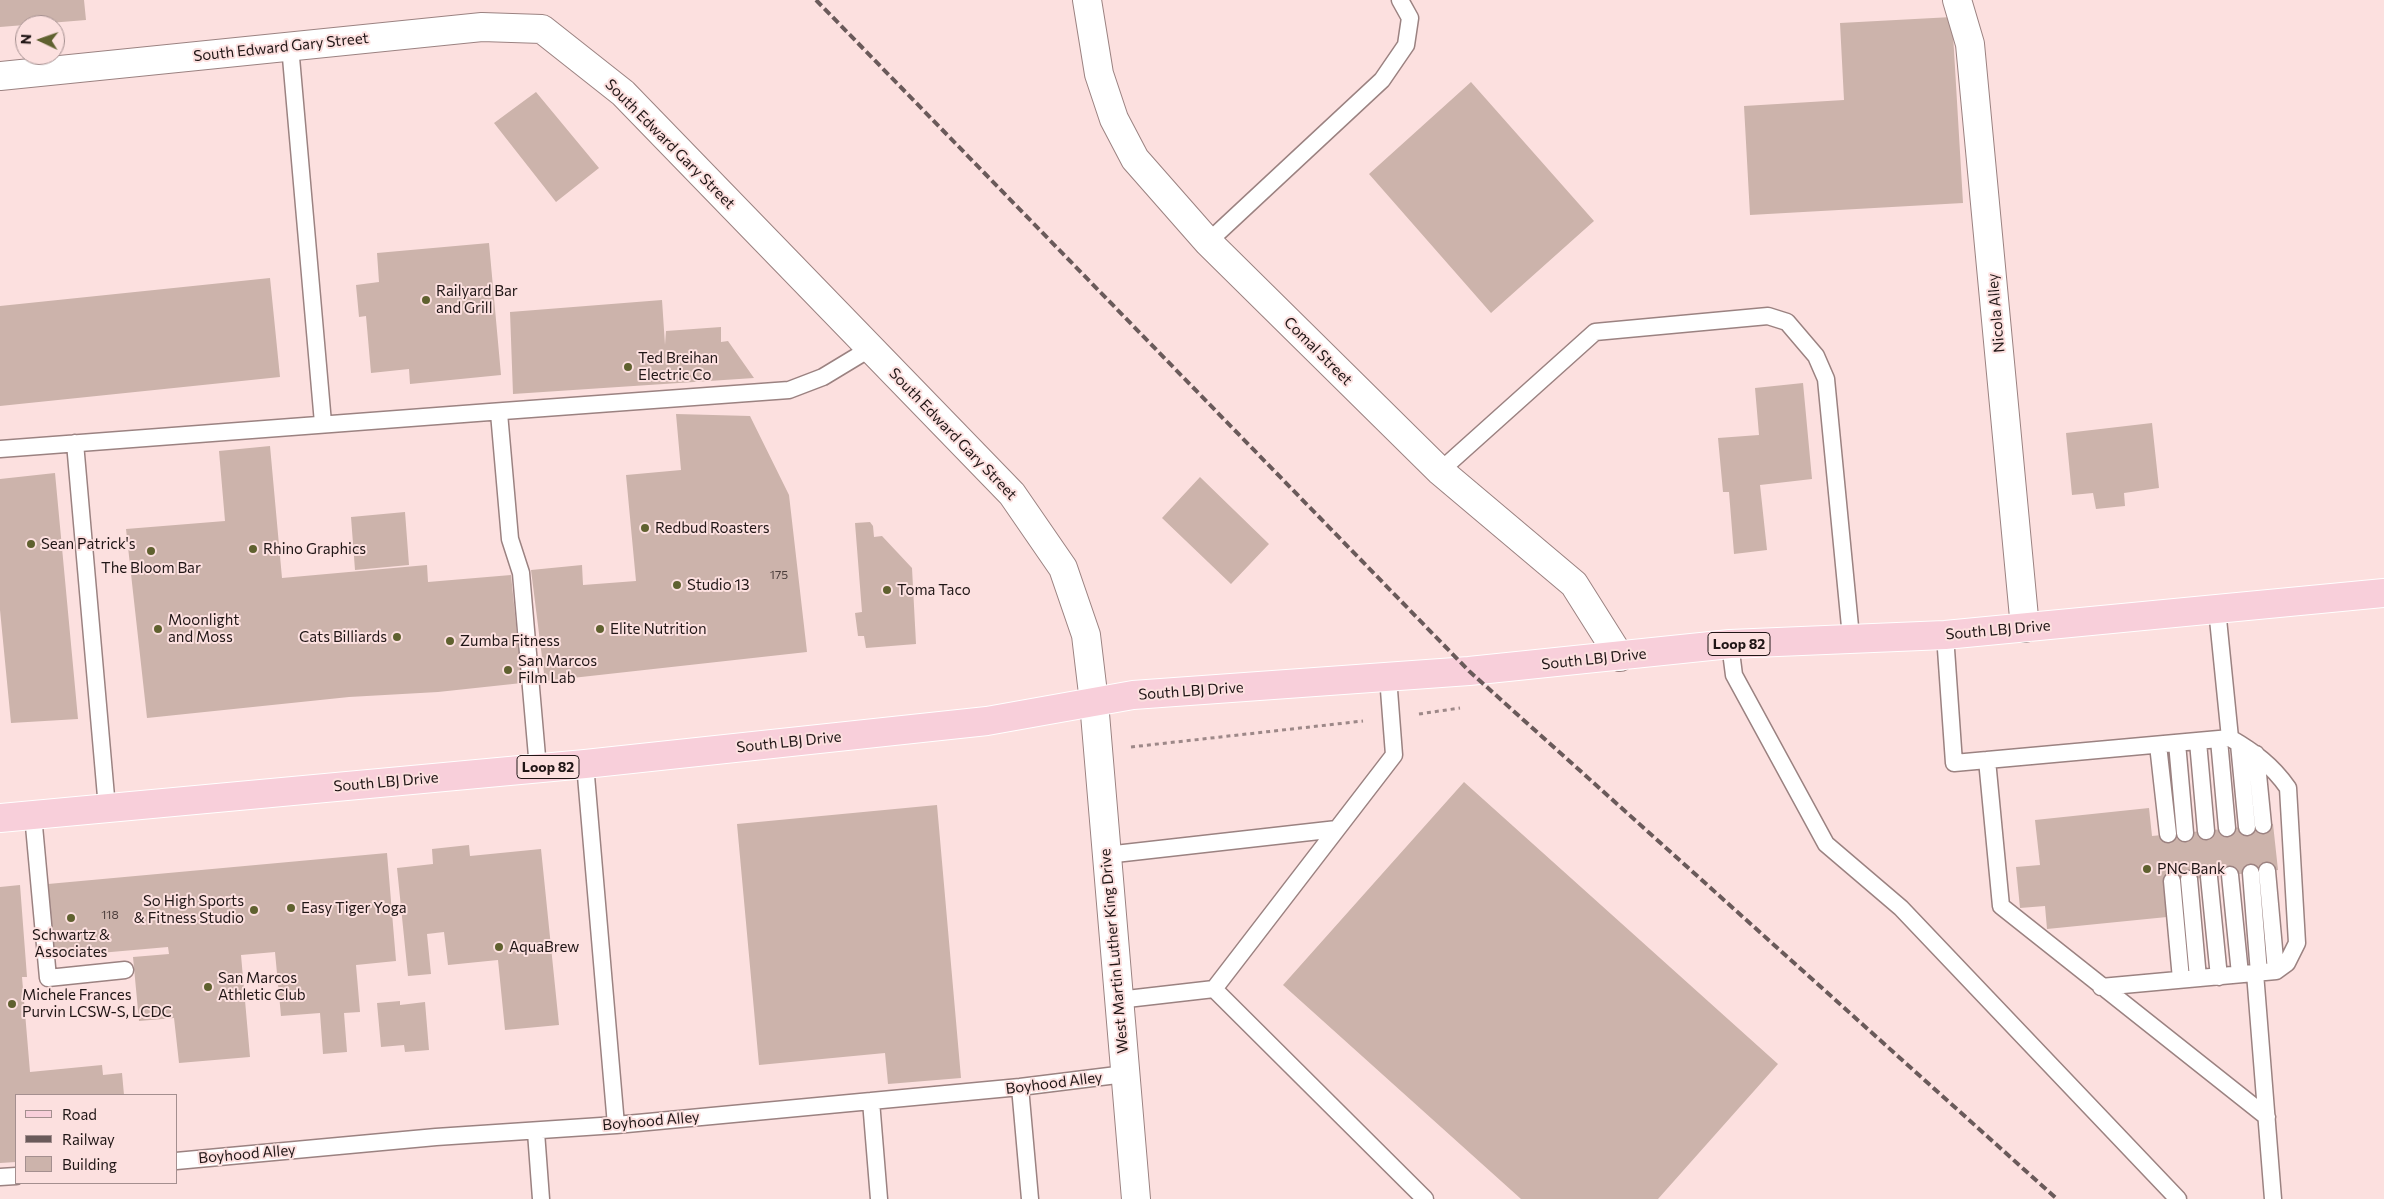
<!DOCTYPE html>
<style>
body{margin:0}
#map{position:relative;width:2384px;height:1199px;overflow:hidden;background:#fce0df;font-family:Commissioner,sans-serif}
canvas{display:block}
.legend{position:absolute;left:15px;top:1094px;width:162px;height:90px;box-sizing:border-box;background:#fce0df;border:1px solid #a48f8f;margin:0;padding:6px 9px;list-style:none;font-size:15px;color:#201616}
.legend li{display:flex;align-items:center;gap:10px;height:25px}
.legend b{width:25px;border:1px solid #a48f8f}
.north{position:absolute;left:15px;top:15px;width:50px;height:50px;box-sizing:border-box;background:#fce0df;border:1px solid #a48f8f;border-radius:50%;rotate:273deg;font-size:14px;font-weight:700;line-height:20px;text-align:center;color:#201616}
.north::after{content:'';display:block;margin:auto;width:18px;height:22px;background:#5f612f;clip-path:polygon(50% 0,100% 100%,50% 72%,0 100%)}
</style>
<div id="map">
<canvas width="2384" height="1199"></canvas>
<ul class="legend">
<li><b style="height:6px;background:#f8cfda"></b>Road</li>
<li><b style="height:6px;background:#6a5a5a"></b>Railway</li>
<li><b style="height:14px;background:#ccb3ab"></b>Building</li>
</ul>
<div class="north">N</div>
</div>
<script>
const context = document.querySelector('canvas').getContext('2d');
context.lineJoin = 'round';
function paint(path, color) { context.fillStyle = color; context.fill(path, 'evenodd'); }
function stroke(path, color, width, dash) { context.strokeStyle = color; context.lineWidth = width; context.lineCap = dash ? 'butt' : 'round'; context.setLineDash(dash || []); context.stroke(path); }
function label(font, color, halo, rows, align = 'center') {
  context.font = font + ' Commissioner,sans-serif'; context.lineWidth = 4; context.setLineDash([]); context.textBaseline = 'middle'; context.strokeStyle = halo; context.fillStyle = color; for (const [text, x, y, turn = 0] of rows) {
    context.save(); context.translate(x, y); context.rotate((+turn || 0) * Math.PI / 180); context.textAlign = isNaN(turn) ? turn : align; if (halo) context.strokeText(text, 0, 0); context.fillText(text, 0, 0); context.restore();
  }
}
paint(new Path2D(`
 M0 0H84L86 20 0 27Z
 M1952 17 1963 203 1750 215 1744 106 1844 100 1840 23Z
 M1471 82 1594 221 1491 313 1369 174Z
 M536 92 599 168 556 202 494 123Z
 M489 243 501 375 410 384 409 369 371 373 366 316 359 317 356 285 379 282 377 253Z
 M270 278 280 377 0 406V306Z
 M662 300 665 345 666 331 721 327V342L728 341 754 378 513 394 510 312Z
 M1803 383 1812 479 1760 485 1767 550 1734 554 1729 492H1723L1718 438 1759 435 1755 388Z
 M676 414 750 416 789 495 807 652 545 681 531 570 582 565 583 585 636 581 626 475 681 470Z
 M2152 423 2159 488 2124 493 2125 506 2096 509 2093 493 2072 495 2066 433Z
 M270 446 282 578 427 565 428 582 511 575 522 683 438 692 349 697 147 718 126 529 225 521 219 451Z
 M55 473 78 719 11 723 0 610V479Z
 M1200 477 1269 544 1231 584 1162 518Z
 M405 512 409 565 355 570 351 517Z
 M870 522 873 526 874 537 882 536 912 568 916 644 866 648 864 636H858L855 613 862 612 855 523Z
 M1464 782 1778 1064 1658 1199H1521L1283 985Z
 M937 805 961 1078 888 1084 885 1053 759 1065 737 824Z
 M2149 808 2152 836 2273 824 2278 870 2163 882 2167 917 2047 929 2045 906 2020 908 2016 867 2040 865 2035 820Z
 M469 845 470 856 541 849 559 1025 505 1030 498 960 448 965 444 932 427 934 431 974 408 976 397 868 433 864 432 849Z
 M387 853 396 961 356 965 360 1012 344 1013 347 1052 323 1054 320 1013 281 1016 275 952 241 955 250 1057 179 1063 174 1018 139 1021 133 957 169 954 168 947 54 957 48 884Z
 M20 885 27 977H22L30 1072 102 1065 103 1075 122 1073 124 1095H16V1162L0 1163V887Z
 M400 1001V1005L425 1002 429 1050 405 1052 404 1045 381 1047 377 1003Z`), '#ccb3ab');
const service = new Path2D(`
 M290 46 323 423
 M1208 242 1382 80 1406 45 1410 18 1400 0
 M499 413 510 539 521 573 538 768
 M75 443 107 808
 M0 449C263 427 526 410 789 390L823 377 871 348
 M1440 471 1595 332 1768 316 1787 322 1816 356 1826 379 1851 637
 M2217 609 2230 738
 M1945 635 1954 763 2230 738C2254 752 2272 765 2288 788L2297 943 2287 963 2276 971 2101 987
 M1730 644 1734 675 1826 844 1901 908 2178 1199
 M1388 677 1394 755 1214 989 1425 1199
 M2219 740 2227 828
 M2198 742 2206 831
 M2177 743 2185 833
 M2239 744 2247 827
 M2158 745 2168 834
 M2256 754 2263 825
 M1987 760 2001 906 2267 1117
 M585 764 616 1125
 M33 815 48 978 125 970
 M1106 855 1337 829
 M2267 871 2276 971
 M2251 873 2259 973
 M2230 875 2240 974
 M2209 877 2219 977
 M2189 879 2198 978
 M2172 881 2181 979
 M2255 973 2273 1199
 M1118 1000 1214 989
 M1020 1087 1030 1199
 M871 1101 879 1199
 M536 1132 541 1199
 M176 1161 436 1137 616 1125 1020 1087 1125 1074
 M0 1177 16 1176`);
const minor = new Path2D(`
 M1087 0 1099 74 1114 119 1135 159 1208 242 1440 471 1574 584 1620 657
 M1957 0 1970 44 2025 628
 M0 76 482 27 542 29 623 93 1012 494 1063 568 1086 635 1094 702 1136 1199`);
const primary = new Path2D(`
 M0 818 585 764 987 721 1133 695 1469 671 1730 644 1945 635 2384 593`);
stroke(service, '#9b8281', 19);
stroke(minor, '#9b8281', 30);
stroke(primary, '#fff', 30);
stroke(new Path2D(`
 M1419 714 1460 708
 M1131 747 1363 721`), '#9d8888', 3, [4, 4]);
stroke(service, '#fff', 16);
stroke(minor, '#fff', 28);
stroke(primary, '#f8cfda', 28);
stroke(new Path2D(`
 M816 0 1469 671 2057 1199`), '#6a5a5a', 4, [8, 4]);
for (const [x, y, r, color] of [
 [426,300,5,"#5f612f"],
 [628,367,5,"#5f612f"],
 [645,528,5,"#5f612f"],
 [31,544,5,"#5f612f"],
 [253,549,5,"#5f612f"],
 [151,551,5,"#5f612f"],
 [677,585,5,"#5f612f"],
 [887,590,5,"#5f612f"],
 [158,629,5,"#5f612f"],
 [600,629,5,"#5f612f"],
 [397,637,5,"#5f612f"],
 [450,641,5,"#5f612f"],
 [508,670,5,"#5f612f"],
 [2147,869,5,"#5f612f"],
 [291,908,5,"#5f612f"],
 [254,910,5,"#5f612f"],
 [71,918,5,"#5f612f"],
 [499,947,5,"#5f612f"],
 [208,987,5,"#5f612f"],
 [12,1004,5,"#5f612f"]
]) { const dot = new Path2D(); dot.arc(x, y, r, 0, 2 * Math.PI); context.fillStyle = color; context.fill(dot); stroke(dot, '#fce0df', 2); }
label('12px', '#4b3d3b', null, [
 ["175",779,575],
 ["118",110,915]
]);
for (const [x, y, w] of [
 [1739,644,62],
 [548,767,62]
]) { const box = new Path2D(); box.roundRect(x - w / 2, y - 11.5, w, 23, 4); context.fillStyle = '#fce0df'; context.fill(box); stroke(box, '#201616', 1); }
label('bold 14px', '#201616', null, [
 ["Loop 82",1739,644],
 ["Loop 82",548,767]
]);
label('15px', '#201616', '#fce0df', [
 ["South Edward Gary Street",281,47,-6],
 ["South Edward Gary Street",670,144,45],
 ["Nicola Alley",1996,313,-95],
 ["Comal Street",1318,351,45],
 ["South Edward Gary Street",953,434,46],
 ["South LBJ Drive",1998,630,-5],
 ["South LBJ Drive",1594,659,-6],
 ["South LBJ Drive",1191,691,-4],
 ["South LBJ Drive",789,742,-6],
 ["South LBJ Drive",386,782,-5],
 ["West Martin Luther King Drive",1114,951,-95],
 ["Boyhood Alley",1054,1083,-7],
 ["Boyhood Alley",651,1121,-5],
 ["Boyhood Alley",247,1154,-5]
]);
label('15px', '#201616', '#fce0df', [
 ["Railyard Bar",436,291],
 ["and Grill",436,308],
 ["Ted Breihan",638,358],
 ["Electric Co",638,375],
 ["Redbud Roasters",655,528],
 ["Sean Patrick's",41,544],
 ["Rhino Graphics",263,549],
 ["The Bloom Bar",151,568,"center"],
 ["Studio 13",687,585],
 ["Toma Taco",897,590],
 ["Moonlight",168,620],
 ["and Moss",168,637],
 ["Elite Nutrition",610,629],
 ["Cats Billiards",387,637,"right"],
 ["Zumba Fitness",460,641],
 ["San Marcos",518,661],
 ["Film Lab",518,678],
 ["PNC Bank",2157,869],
 ["So High Sports",244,901,"right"],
 ["& Fitness Studio",244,918,"right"],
 ["Easy Tiger Yoga",301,908],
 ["Schwartz &",71,935,"center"],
 ["Associates",71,952,"center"],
 ["AquaBrew",509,947],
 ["San Marcos",218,978],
 ["Athletic Club",218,995],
 ["Michele Frances",22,995],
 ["Purvin LCSW-S, LCDC",22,1012]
], 'left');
</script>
